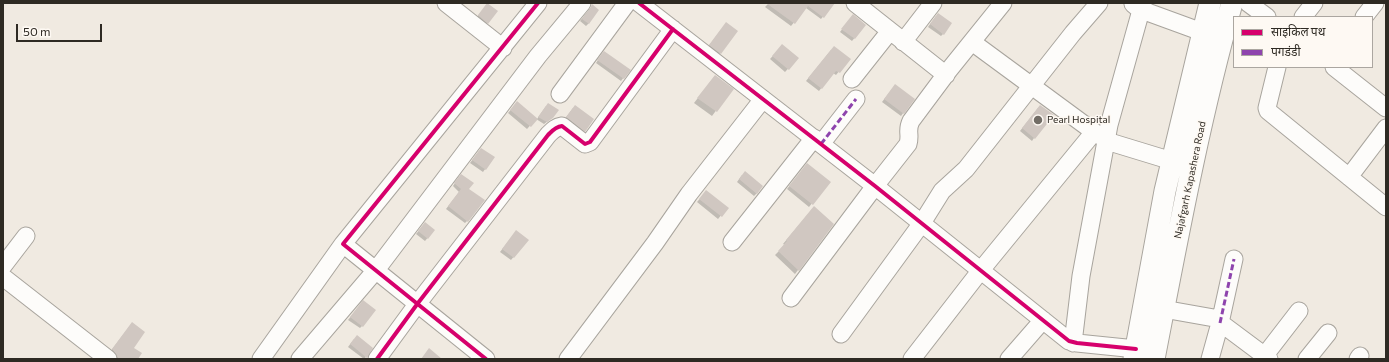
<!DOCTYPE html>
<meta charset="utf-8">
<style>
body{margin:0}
#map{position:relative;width:1389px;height:362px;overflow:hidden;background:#f0eae1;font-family:Commissioner,"Noto Sans Devanagari",sans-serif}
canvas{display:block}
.frame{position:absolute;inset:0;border:4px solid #2e2a23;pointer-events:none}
.legend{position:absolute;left:1233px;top:16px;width:140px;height:52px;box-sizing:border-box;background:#fef9f3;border:1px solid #aba6a0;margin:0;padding:5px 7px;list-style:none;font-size:12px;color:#2e2a23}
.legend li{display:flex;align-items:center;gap:8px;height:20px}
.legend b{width:20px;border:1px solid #aba6a0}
.scale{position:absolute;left:16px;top:24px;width:86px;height:18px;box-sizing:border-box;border:2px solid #2e2a23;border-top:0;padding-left:5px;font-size:12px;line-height:14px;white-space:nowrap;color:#2e2a23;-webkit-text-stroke:3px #fef9f3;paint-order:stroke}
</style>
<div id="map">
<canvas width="1389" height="362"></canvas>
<div class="frame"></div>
<ul class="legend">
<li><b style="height:5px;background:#d6006c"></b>साइकिल पथ</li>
<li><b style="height:5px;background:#8e44ad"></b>पगडंडी</li>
</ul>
<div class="scale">50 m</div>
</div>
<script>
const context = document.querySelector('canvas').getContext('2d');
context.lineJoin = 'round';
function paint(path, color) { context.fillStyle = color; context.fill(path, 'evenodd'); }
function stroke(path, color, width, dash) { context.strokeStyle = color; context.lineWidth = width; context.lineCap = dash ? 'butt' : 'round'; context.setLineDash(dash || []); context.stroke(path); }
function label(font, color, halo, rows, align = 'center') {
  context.font = font + ' Commissioner,sans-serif'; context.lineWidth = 3; context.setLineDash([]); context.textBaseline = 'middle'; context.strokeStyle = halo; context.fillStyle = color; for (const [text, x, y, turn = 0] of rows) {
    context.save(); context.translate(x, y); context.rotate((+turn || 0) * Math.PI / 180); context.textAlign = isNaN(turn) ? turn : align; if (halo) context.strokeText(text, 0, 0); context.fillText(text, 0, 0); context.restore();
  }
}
paint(new Path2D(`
 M769 3H834L821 19 806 8 791 26 765 7Z
 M488 4 497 11 485 25 476 18Z
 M592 6 589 23 586 26 580 21Z
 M936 16 943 34 941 36 928 27Z
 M851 18 865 25 852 41 840 32Z
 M724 26 720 53 718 56 707 48Z
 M780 48 798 58 785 72 770 59Z
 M831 50 849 59 836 75 833 73 819 91 806 81Z
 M602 54 629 70 621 81 596 63Z
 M715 76 732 89 712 116 694 103Z
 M895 85 913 99 901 116 882 102Z
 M515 105 537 119 546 106 553 117 544 124 536 119 527 129 508 113Z
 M573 108 585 131 582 133 564 120Z
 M1038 108 1034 138 1032 141 1020 131Z
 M479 151 493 158 483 172 470 163Z
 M805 167 829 182 809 207 787 189Z
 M742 175 757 193 754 196 737 182Z
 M459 177 468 189 467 221 465 223 446 209 459 192 453 186Z
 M704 194 727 208 718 219 697 202Z
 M814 207 798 270 795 274 775 255 785 245 783 244Z
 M423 226 434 230 425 241 416 234Z
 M514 234 527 240 511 260 500 252Z
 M361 304 362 326 360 328 348 320Z
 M132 323V348L136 359H115L110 352Z
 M354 339 366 357 364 359 348 347Z`), '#0003');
paint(new Path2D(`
 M487 3 498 11 488 24 478 15Z
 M766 3H835L824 18 808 6 795 24Z
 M592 4 599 10 589 24 582 19 590 9Z
 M938 13 952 23 944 35 930 24Z
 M853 14 866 25 855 39 841 29Z
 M726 22 738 31 721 54 709 45Z
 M782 44 799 58 789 70 772 56Z
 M834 46 851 59 840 73 836 71 822 89 808 78Z
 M604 51 631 70 624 79 597 60Z
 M715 75 734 89 717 112 697 98Z
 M895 84 915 99 904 114 884 99Z
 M517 101 538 119 531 127 510 110Z
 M548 103 559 110 553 118 547 122 538 117Z
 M575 105 594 119 585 132 566 117Z
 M1040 105 1054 115 1035 139 1022 128Z
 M481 148 495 157 486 170 472 160Z
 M807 163 831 182 813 205 789 186Z
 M745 171 763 186 757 194 739 179Z
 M461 174 474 183 469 189 485 200 468 222 448 206 461 189 454 183Z
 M706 190 729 208 722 217 699 199Z
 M814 206 834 224 799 271 778 251 787 241 786 240Z
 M425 222 435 230 428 239 418 231Z
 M516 230 529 240 514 258 502 249Z
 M363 300 376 310 363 327 350 317Z
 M132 322 145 332 134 348 142 353 138 359H118L117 355 112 349Z
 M357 335 373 348 367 358 350 344Z
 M429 348 442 359H421Z`), '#d0c7c1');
const minor = new Path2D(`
 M446 3 503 48
 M639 3 875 186 1069 341 1077 343 1136 349
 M855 3 946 75
 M1248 3 1267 17
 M1133 4 1139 9 1202 32 1214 35
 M1303 17 1314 3
 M1364 17 1375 3
 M903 42 933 3
 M972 42 1097 134 1113 143 1172 161
 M1277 67 1267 108 1268 111 1386 207
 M1334 67 1386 108
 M852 79 890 31
 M560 94 627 3
 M821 144 856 99
 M1349 177 1386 128
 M732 242 814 138
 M3 266 26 236
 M3 277 108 359
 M791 298 875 186 908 144C911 134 906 131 911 121L949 70 1003 3
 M1152 307 1214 318 1269 359
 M841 334 922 223 942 191 966 169 1073 33 1099 3
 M1073 343 1081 276 1109 125 1143 3
 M261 359 343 244
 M300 359 376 270 538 56 582 3
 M377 359 418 303 548 135C552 131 555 127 562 126L585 144 590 142 673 29
 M486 359 343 244 538 3
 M568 359 655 243 689 194 763 99
 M912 359 981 270 1094 132
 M1009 359 1043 320
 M1210 359 1220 323 1234 259
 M1262 359 1299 311
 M1307 359 1328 333
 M1358 359 1360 356`);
const major = new Path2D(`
 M1134 359 1165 191 1210 3
 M1154 359C1177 240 1199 120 1232 3`);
stroke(minor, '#a8a49d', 19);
stroke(major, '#a8a49d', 23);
stroke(minor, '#fdfcfa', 17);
stroke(major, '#fdfcfa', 21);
stroke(new Path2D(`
 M821 144 856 99
 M1220 323 1234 259`), '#8e44ad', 3, [6, 3]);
stroke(new Path2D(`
 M639 3 875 186 1069 341 1077 343 1136 349
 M377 359 418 303 548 135C552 131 555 127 562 126L585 144 590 142 673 29
 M486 359 343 244 538 3`), '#d6006c', 4);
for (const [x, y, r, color] of [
 [1038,120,5,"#726d66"]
]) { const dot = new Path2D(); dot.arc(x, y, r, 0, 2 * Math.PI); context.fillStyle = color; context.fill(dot); stroke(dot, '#fef9f3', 1.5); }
label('10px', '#2e2a23', '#fef9f3', [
 ["Pearl Hospital",1047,120]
], 'left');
label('10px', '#2e2a23', '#fef9f3', [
 ["Najafgarh Kapashera Road",1190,180,-78]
]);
</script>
